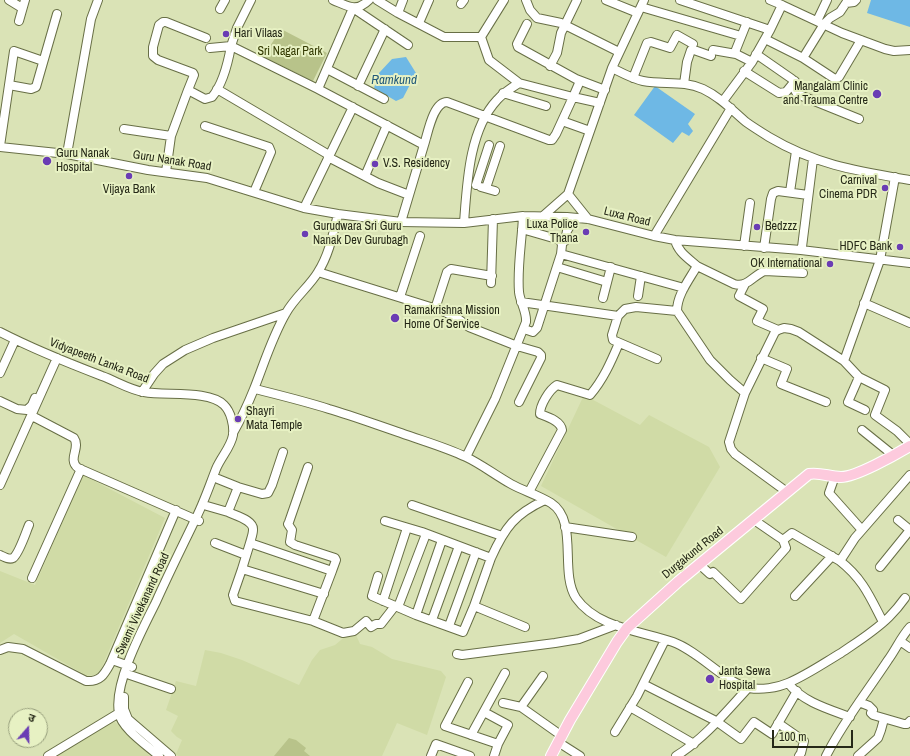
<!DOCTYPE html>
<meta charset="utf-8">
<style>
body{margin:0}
#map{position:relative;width:910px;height:756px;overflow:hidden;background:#dae3b6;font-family:"Archivo Narrow","Noto Sans Devanagari",sans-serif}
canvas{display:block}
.north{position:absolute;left:8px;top:708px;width:40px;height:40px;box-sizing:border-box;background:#e7f1c3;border:1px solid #99a17e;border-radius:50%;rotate:20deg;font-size:11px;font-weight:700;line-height:16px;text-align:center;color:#252817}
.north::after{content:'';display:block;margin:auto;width:14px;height:18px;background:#6a3cb4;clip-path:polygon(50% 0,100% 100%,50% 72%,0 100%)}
.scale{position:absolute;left:772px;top:730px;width:81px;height:18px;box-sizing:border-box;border:2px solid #252817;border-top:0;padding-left:5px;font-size:12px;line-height:14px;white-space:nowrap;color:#252817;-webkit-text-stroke:3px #e7f1c3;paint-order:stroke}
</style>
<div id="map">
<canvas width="910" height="756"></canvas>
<div class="north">उ</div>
<div class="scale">100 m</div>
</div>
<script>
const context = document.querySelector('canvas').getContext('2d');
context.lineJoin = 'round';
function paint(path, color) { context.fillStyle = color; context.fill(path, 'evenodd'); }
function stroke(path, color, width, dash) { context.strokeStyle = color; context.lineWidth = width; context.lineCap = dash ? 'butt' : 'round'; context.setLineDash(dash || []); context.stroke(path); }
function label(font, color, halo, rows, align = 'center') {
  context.font = font + ' "Archivo Narrow",sans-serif'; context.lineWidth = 4; context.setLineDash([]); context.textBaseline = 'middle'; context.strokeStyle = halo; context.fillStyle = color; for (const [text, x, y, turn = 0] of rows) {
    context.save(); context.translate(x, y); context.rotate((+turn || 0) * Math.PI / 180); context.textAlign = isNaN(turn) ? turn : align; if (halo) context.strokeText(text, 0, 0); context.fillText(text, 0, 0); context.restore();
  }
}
paint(new Path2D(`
 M584 395 640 425 649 415 709 447 720 467 666 557 541 486Z
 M83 475 165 518 99 674 87 676 14 634 0 643V571L35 585Z
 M347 635H356L360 644 372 647 392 659 441 671 446 677 427 735 397 723 382 756H178L176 754 182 740 177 737 171 731 178 716 166 710 176 681 196 686 205 650 221 653 242 660 299 685 312 660 320 650 335 645Z
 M115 722 150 756H55L102 726Z`), '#d0dba6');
paint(new Path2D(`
 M281 29 327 53 313 81 263 57Z
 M289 738 296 740 306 748 304 751 310 756H274Z`), '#b8c38a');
paint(new Path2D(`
 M871 0H910V27L867 13Z
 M406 57 416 73 403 98 396 101 374 88 379 73 392 59Z
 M655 86 695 114 688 124 693 131 689 136 682 132 673 143 634 115Z`), '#6eb8e5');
const minor = new Path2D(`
 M9 0 22 8
 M251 0 237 28 231 46 318 89 353 8 408 45
 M333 0C348 6 356 13 369 0
 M377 0 398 13 444 37H481L489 60 519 83
 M526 0 530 10 537 18 561 23 619 52
 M606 0 638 13
 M680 0 770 30
 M770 0 782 5
 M856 0 854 2 846 3 840 12 830 18 824 24 803 58 835 79 839 77 861 40
 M461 4 464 0
 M641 7 741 36
 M220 9 225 0
 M398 13 403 0
 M19 21 25 0
 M817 21 827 0
 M747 22 735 52 738 55 752 62
 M419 23 429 0
 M527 24 517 44 518 47 576 79 605 90
 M481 37 504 0
 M765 39 803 58
 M713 50 736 54
 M756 54 792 79 795 83V90L797 94 859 119
 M550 66 557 53 561 33 577 0
 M612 68C622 73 633 79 643 81 664 85 683 80 703 89 720 97 732 110 746 122 753 127 761 132 769 137 816 165 857 171 910 180
 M327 69 384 99
 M744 71 779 93 786 92 795 81
 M633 78 647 43 651 42 670 48 677 35 693 44
 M684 84 687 62 691 50H694L711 56
 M9 85 31 89 36 87 57 14
 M358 86 385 29
 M217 89 329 155
 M318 89 424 145 401 222
 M188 90 194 75 193 73 158 60 153 56V47L159 25 163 22H166L206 38
 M503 93 546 106
 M723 101 752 62 770 30 782 5 842 33 885 49 894 51 910 50
 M562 121 590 131
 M205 126 269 147 271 152 254 192
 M124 129 171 136
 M424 145C428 133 433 102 447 102L549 140H552L556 134 573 97 600 103
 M0 146 14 51 43 61
 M0 147 67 154 148 170 207 178 304 208 338 214 401 222 464 223 523 216 567 217 588 219 654 236 675 240 801 250 910 263
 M67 154 91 19 98 0
 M328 157 378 183 409 195
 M166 172 171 136 188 90 205 99 212 97C223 84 228 63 231 46L210 48
 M365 176 387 125
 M476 185 489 145
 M481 187 495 191
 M486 188 500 146
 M790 192 796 151
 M568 194 588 219
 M304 208 353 107
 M543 216 568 194 612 68 644 0
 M464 223C467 183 469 130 497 100 503 93 511 88 519 83L573 97 580 81
 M522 229 560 240 562 245 561 254 684 288
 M654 236 731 108
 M675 240C678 252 688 258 697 266 689 280 677 295 677 311L710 360 730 380 745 393 729 442 731 449 735 454 787 492
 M565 241 567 231 575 218
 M744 246 750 203
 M802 247 813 159
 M764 248 771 199 773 193 778 191 808 195
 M697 266 734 284C748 288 753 275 765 271L803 273
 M557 267 607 282
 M318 272 440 310 457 318 469 327 517 346 538 352 541 355V358L519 402
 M491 283 493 219
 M745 284 739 296 763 309 757 321 778 330
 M638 296 641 276
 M400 297 420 236
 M603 298 611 267
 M521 302 618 316 625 309 636 307 677 311
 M864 303 910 323
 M435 309 447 272 451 269 492 276
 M618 316 612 335 613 340 657 359
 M524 329 533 332 537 328 561 254
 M0 332C33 349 68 363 102 376 116 381 130 390 144 392 166 396 209 390 224 405 231 412 234 425 233 435 231 447 221 457 216 469 209 487 203 505 194 522 181 549 168 575 156 602 143 628 113 684 119 713 121 728 148 746 159 756
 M761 358 787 369 781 384 826 402
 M844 361 880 260 895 177
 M0 373 15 340
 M859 377 848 402 865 410
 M255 389C279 395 304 401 329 409 353 416 377 425 401 433 423 441 445 447 466 457 481 464 495 475 511 484 524 491 538 495 551 503 579 521 559 572 576 598 597 628 641 631 673 642 700 652 724 682 749 688 761 690 777 688 788 683 807 675 824 663 841 653 857 642 875 631 889 617 895 611 900 605 905 598
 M142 392 154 374 163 364 185 350 213 338 286 313
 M745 393 775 332 778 330 784 328 791 329 799 332 844 361 859 377 885 390 875 415 897 431 910 444
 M0 401 17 409 27 410 32 405 35 398
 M32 416 74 438C81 448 67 459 78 468L199 521
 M862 430 893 455
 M233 433C241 419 248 404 254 389 264 364 272 337 286 313 295 297 309 287 318 272 329 255 333 234 338 214
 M466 457 495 399 526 322C527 312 520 302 519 292 517 267 522 241 523 216
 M308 467 289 522 288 524 292 530 290 542 295 545 335 558 336 560 332 571
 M835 476 829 493 862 530
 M218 479 238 487 228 512C236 516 254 520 253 530 253 534 251 539 250 543L332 571 313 621 235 601 233 595 242 569
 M0 485 57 358
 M238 487 262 494 268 493 272 485 283 452
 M529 492 562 430C561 421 548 417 540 414 540 405 549 390 557 385L590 395C603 380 611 362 619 343
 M412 505 502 536
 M207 506 228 512
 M898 520 910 530
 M385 521 422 532 491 558C505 527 515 514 545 500
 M565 527 632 537
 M783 540 792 533 840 561
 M215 543 246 555
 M250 543 242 569 324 594
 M0 555C4 557 9 560 13 558 19 554 26 532 29 525
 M699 564 710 574 713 572 741 599 786 548 783 540 754 520
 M880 567 910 530
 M378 576 372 596 416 615 463 632 474 606 491 558
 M32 578 81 469
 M795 596 832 556
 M383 601 407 528
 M474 606 525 627
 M398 607 426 534
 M416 615 442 540
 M432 620 459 546
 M313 621 343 633 354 631 366 621 371 627 376 624H381L395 606
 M883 622C870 597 863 579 840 561L855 538 910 475
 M449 626 476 552
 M900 641 910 648
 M0 650 8 647 23 649 86 681C100 682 104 675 110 664L176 510
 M457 654 462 655 555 643 579 639 616 625
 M112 660 132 667
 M130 675 171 689
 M543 676 521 707 562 736
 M468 682 445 726 498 744 494 756
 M788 683C803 702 828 709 850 717
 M647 686 716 721 741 739 754 722 772 734 797 691
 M124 697V709L128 719 171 756
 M859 702 869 706 873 710 871 713 873 715 904 724H907L910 721
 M503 703 521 707
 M630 707 694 744
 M484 712 508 725 498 744
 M778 723 804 741 801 753 799 756
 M615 732 637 696 665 640
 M471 735 505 673
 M558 742 580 756
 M48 756 119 713
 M431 756 436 744 470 756
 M676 756C704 739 726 712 748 688
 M826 756C843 722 867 692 888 660 896 649 901 637 910 627
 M858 756 878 738 881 730 884 719`);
const major = new Path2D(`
 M551 756 570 720 617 642 627 628 679 581 809 474C820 472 830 477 841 477 856 477 895 455 910 446`);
stroke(minor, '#686f46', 10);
stroke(major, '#fff', 12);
stroke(minor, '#fff', 8);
stroke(major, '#fdcadd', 10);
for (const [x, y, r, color] of [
 [226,34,4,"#6a3cb4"],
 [877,94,5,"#6a3cb4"],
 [47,161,5,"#6a3cb4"],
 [375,164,4,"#6a3cb4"],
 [129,176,4,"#6a3cb4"],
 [885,188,4,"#6a3cb4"],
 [757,227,4,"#6a3cb4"],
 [586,232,4,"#6a3cb4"],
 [305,234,4,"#6a3cb4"],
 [900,247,4,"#6a3cb4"],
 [830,264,4,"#6a3cb4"],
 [395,318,5,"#6a3cb4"],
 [238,419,4,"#6a3cb4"],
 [710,679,5,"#6a3cb4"]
]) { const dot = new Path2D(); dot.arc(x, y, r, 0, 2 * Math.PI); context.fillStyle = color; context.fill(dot); stroke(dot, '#e7f1c3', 1.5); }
label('12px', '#252817', '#e7f1c3', [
 ["Hari Vilaas",234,34],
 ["Mangalam Clinic",868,87,"right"],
 ["and Trauma Centre",868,101,"right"],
 ["Guru Nanak",56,154],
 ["Hospital",56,168],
 ["V.S. Residency",383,164],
 ["Carnival",877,181,"right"],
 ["Cinema PDR",877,195,"right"],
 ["Vijaya Bank",129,190,"center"],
 ["Luxa Police",578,225,"right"],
 ["Thana",578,239,"right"],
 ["Gurudwara Sri Guru",313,227],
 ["Nanak Dev Gurubagh",313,241],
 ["Bedzzz",765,227],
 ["HDFC Bank",892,247,"right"],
 ["OK International",822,264,"right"],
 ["Ramakrishna Mission",404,311],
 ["Home Of Service",404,325],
 ["Shayri",246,412],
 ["Mata Temple",246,426],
 ["Janta Sewa",719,672],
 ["Hospital",719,686]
], 'left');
label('12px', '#323800', '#e7f1c3', [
 ["Sri Nagar Park",290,52]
]);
label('12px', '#252817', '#e7f1c3', [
 ["Guru Nanak Road",172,161,9],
 ["Luxa Road",627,217,14],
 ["Vidyapeeth Lanka Road",99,361,21],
 ["Durgakund Road",693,553,-39],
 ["Swami Vivekanand Road",143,604,-65]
]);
label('italic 13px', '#235a79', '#e7f1c3', [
 ["Ramkund",394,81]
]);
</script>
